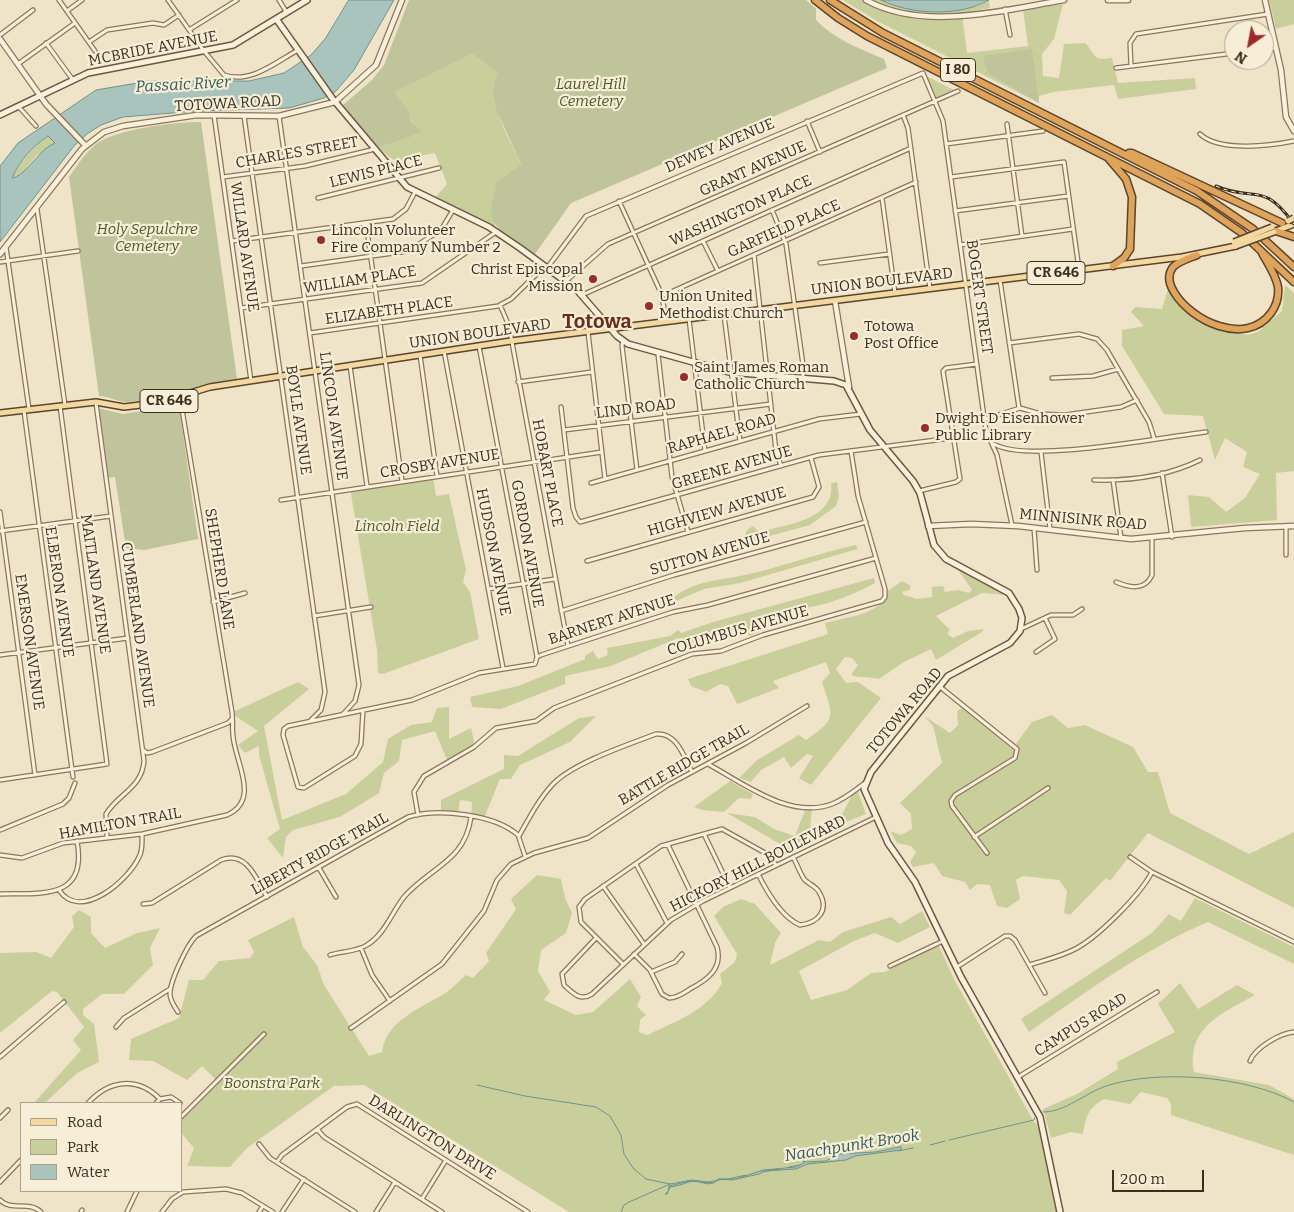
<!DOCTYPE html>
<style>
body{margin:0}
#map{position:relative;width:1294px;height:1212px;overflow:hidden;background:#f0e4c8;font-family:Bitter,serif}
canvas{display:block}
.legend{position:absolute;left:20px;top:1102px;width:162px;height:90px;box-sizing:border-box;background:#f7eed8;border:1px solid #ada18e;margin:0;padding:6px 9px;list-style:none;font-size:15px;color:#3d2e20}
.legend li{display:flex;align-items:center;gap:10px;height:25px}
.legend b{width:25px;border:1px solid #ada18e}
.north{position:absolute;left:1224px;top:20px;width:50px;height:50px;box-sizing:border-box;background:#f7eed8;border:1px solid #ada18e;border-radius:50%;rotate:213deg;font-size:14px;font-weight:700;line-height:20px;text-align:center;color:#3d2e20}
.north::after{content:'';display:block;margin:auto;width:18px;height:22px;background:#9e2a2b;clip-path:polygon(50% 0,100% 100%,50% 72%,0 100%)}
.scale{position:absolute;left:1112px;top:1170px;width:92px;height:22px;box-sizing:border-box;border:2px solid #3d2e20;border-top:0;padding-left:6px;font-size:15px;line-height:18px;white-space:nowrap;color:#3d2e20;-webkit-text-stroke:4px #f7eed8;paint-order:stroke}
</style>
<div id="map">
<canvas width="1294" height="1212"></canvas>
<ul class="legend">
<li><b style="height:6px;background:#f3d9a0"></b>Road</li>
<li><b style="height:14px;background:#c9cf9b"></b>Park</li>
<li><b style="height:14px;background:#a9c4bc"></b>Water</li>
</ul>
<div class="north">N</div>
<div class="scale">200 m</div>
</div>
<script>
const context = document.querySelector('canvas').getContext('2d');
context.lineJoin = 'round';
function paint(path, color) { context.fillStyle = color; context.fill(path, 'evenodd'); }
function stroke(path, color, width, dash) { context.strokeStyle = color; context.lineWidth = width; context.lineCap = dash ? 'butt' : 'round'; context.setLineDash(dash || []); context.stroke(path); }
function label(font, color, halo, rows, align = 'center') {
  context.font = font + ' Bitter,serif'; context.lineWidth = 4.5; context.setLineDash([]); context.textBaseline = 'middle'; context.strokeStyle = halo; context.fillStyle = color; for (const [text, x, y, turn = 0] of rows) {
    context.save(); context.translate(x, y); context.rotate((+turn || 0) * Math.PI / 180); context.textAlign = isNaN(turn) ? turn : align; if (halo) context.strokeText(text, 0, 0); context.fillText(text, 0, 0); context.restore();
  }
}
paint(new Path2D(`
 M843 0H881L888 3 976 7 989 1 990 8 962 13 967 53 1028 46 1023 9 1063 4 1054 39 1042 54 1043 76 1059 78 1064 44 1085 43C1098 56 1091 61 1112 58L1118 83 1195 78 1196 89 1118 99 1114 85 1053 92 1039 96V103L877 21Z
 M1269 0H1294V24L1276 29Z
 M472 54 497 72C490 111 505 129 521 164L496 182V196L491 210 495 225 494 228 433 200 447 184 435 153 395 161 378 148 421 132C410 120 403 106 393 92Z
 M926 76 956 91 936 100Z
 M48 136 55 143 36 156 22 173 13 179 12 178C22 160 31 149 48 136Z
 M1285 285 1294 293V471L1276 473 1277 520 1191 527 1188 495 1209 497 1226 512 1245 498 1260 474 1243 467 1247 452 1225 438 1215 460 1203 416 1164 414 1122 346V330L1144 326 1131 312 1135 307 1162 309 1168 289 1198 322 1248 335 1258 332 1282 311Z
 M433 476 436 496 449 494 466 570 463 582 470 592 479 639 383 674 378 673 377 650 350 488Z
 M837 482 839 496 836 506 810 525 714 551 712 546 745 535 747 530 753 526 759 532C785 525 836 520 831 483Z
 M856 545 858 549 740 583 704 589 676 601 673 598C695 580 718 581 745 575 782 567 818 553 856 545Z
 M956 567 1006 595 982 593 936 616 950 630 947 634 953 638 968 631 984 629 982 632 936 660 931 649 904 662 879 679C869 676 861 679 851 675L858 665 852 658 845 657 836 669 846 683 858 682 881 698 811 785 799 778 813 756 807 754 791 768 784 757 761 770 751 782 739 778 757 760 799 735 806 740C838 718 833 717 822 682L830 673 826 662 773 681 779 688 737 704 728 686 720 684 706 692 691 686 688 679 828 634 825 623C845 617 883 615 888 591L902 581 910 585V590L902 592 904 595 917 599 932 597V587L943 586 945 592 958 590 969 593 972 590Z
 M874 578 875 583C856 593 836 602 815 606 798 610 782 612 765 618L760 631 750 636 741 629 709 635 694 643 692 648 686 650 685 642 678 638 611 666 565 676V684L501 709 472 707 470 697 518 686 585 659V656L593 651 598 659 608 655 607 648 670 636 678 630 681 633 713 622Z
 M298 682 309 689 264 726 282 820 346 794 383 762 388 739 411 725 432 722 437 708 449 707V739L471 728 475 746 447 760 435 731 402 740 399 761 384 773 379 793 340 817 293 830 286 837 283 858 267 838 280 829 259 755V746L245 753 238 745 258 731 231 713Z
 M962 708 1012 749 1032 722 1052 715 1068 728 1085 725 1133 747 1148 772H1158L1170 813 1249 854 1294 832V908L1148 833 1110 881 1106 878 1070 915 1064 913 1067 891 1059 880 1023 876 1016 880 1020 899 1007 908 997 906 990 885 977 884 970 890 965 882 942 876 934 863 913 867 910 862 916 852 911 846 897 843 890 831 901 835 912 829 911 814 900 803 942 763 933 726 924 716 950 733 958 725 957 711Z
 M596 716 570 742 520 765 511 779H500L484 818 471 817 472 802 460 800 458 815 441 812V800L504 769V755L518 756 579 718Z
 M730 781 753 794 751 799 739 798 724 812 702 810 694 807Z
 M858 792 866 814 836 826 853 793Z
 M806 808H812L810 830 822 837 792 851 727 813 755 817 774 829 795 836Z
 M537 875 561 879 565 898 572 913 566 933 541 950 538 971 550 992 544 1000 576 1015 593 1012 630 979 641 997 637 1006 646 1015 640 1020 639 1032 647 1035C673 1023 708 1010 722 983L720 974 735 962 737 954 714 916 723 907 741 899 755 904 781 933 775 943 770 965 819 940 830 942 843 932 891 917 900 924 922 911 930 927 898 943 875 933 854 941 799 971 811 1000 847 990 871 973 885 972 937 942 955 981 1034 1122 1040 1126 1058 1212H569L364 1085 334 1086 247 1148 230 1167 187 1166 194 1148 181 1133V1121L219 1083 202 1066 187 1080 153 1061 129 1060 131 1039 179 1018 189 980H203L219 961 250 958 254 952 248 940 294 917 303 947 317 965 324 985 369 1056 382 1052C386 1021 419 1009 442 995 451 990 458 982 466 975L473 978 489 961 486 953 516 909 511 899Z
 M1195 898 1294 947V964L1208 922C1144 949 1086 992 1029 1032L1021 1019 1152 933 1169 914 1181 921Z
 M79 910 91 917V933L105 948 137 933 160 928 150 948 153 965 124 994H102L83 1009V1015L94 1024 99 1062 77 1073 45 1103H34L81 1050 73 1040 84 1027 57 992 52 991 0 1033V953L36 952 51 958 74 927 72 916Z
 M1180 983 1198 1009 1237 985 1255 995C1223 1013 1186 1027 1194 1072L1269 1085 1294 1099V1155L1171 1115V1104L1167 1098 1141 1092 1130 1104 1104 1099C1088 1108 1086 1116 1083 1134L1071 1132 1051 1138 1043 1109 1077 1094 1118 1069 1117 1062 1175 1032 1158 1004Z`), '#c9cf9b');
paint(new Path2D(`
 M409 0H806L816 9V20C834 39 860 49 884 59L887 68 571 203 535 254C521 244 489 230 491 210 492 200 496 193 496 182L521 164 496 109 493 91 497 72 472 54 394 92 409 112 411 121 422 132 378 148 343 105 372 80 384 65Z
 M1032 49 1038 96 1039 103 988 73 983 56Z
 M201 122 237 379C199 384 164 400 126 402 117 402 109 396 99 396L69 177C77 166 85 153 96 144 116 129 175 122 201 122Z
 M179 405 198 539 144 550 126 548 115 477 106 478 97 408 123 414Z`), '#bfc49a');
const water = new Path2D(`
 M349 0H394L354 70 336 91 324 98 289 108 197 111 123 117 101 125 87 134 74 146 0 242V166L18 143 96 90 149 81H249L284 73 311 55 325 39ZM48 136 55 143C38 150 25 177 12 178 21 159 31 148 48 136Z
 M881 0H989C960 17 911 15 881 0Z
 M901 1147V1150L855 1156 846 1160 808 1164 796 1169 765 1171 759 1174 732 1180 719 1179C707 1190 700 1178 689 1182 683 1184 678 1186 670 1187L667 1194H665L668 1192 669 1186 689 1181 714 1183 718 1179H736L763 1170 796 1167 804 1163 801 1155 805 1162 826 1161 838 1154 876 1152Z`);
paint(water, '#a9c4bc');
stroke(water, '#6f938a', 1);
stroke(new Path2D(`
 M477 1085 525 1096 596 1107 610 1116 621 1135 624 1154 633 1168 646 1179 670 1184 692 1180 708 1182 724 1179
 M1043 1112C1066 1112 1085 1093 1106 1086 1158 1069 1247 1076 1294 1102
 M949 1140 1034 1120 1035 1117
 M930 1145 945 1141
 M898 1151 913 1148
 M789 1167 800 1165
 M762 1172 780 1169
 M728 1179 746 1175
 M621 1212 624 1205 629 1202 670 1184`), '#6f938a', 1);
const minor = new Path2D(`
 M59 0 95 51
 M168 0 204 51 224 75C251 84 276 62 298 50
 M279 0 287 13
 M1005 9 1010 35
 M67 11 82 0
 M189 30 237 0
 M0 35 33 10
 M89 42 107 30 153 23 164 25 179 15
 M46 43 73 80
 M1264 49 1276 48
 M18 64 75 23
 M1131 66 1130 43 1136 34 1268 14
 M1116 68 1234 53
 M18 106 36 126
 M214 115 251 381
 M903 115 908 128 930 289
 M244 116 325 692 321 710 311 720
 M279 116 359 685 355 701 343 714
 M807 121 820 152
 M1007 124 1022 236
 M1200 134C1219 152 1270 146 1294 141
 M946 144 1043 131
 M223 177 305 166 375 149
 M951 177 1064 162 1079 269
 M318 198 439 168
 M882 198 895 293
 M619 201 661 293 667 322
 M37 209 65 405
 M772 210 786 244 804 372 802 378
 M955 211 1068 196
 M366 223 402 481
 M232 241 393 219 406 209 415 192
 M703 241 718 271
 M960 245 1073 229
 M6 247 29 409
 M754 255 776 451 781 466
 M0 262 78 251
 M820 263 889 254
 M301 266 408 251 441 230 453 210
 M547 268 586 216 923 73 943 121 986 431 997 455 1012 525
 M1000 280 1019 408
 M566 281 608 244 958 91
 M582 295 911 148
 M662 296 916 182
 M500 305 509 326 568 646
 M241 308 422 283 496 232
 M724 315 740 441
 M689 319 705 451
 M588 332 605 479
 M310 333 498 306 511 299 545 266
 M623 341 622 346 637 470
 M1009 343 1079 334 1097 339 1107 350 1149 422 1154 438
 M479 346 537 657
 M444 351 503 668
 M658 354 672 477 688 532
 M420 355 437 476
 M350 366 367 486
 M1052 378 1093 376 1118 369
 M518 382 592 372
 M96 403 144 761C142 788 118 794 106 814L107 837
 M561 407 573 508 576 517 580 522 819 455 952 438
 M24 411 73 777
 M985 419 1020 408 1041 414 1065 415 1121 407 1137 400
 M564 430 771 404
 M994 444C1027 464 1163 437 1206 432
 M1041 452 1050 529
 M1162 473 1172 537
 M1094 480C1129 481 1168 476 1200 460
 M1113 480 1121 538
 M591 483 819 419 861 414
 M919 491 956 482 960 479 943 371 946 368 977 364
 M281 500 602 452
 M0 512 35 775
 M1286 527V555
 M1034 528 1037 570
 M0 531 111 516
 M587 561 813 497 819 487 811 458
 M1116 582C1130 588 1145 591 1152 575V539
 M488 589 555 579
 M213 602 245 593
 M561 611 674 575 866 522
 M314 616 371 607
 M1021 629 1051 615H1073L1082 609
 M1036 652 1055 639 1045 618
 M0 655 128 638
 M939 686 1017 749 1015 758 955 795 951 801 952 806 987 853
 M363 710 361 744 355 756 304 788 298 787 283 735 284 729 288 726 412 700 479 673 535 664 537 657 541 655 673 612 708 605 876 558
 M143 750 147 753 152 752 228 723 232 719
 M708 764C743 783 790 820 832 804 845 799 854 791 865 783
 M0 780 107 764 60 406
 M418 815 414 792 424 776 474 747 496 728 536 721 554 708 692 654 721 651 763 635 882 601 885 597V589L858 496 851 451
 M0 830 63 804 69 798 75 783
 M704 834 730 888
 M519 836C529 818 539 799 553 784 573 763 627 745 656 734 677 732 684 757 692 772
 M974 837 1048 788
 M0 855 22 858 63 843 142 834 227 815C261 800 235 762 233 736 232 728 233 720 232 712L180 397
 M1130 857 1152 872 1294 942
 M636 864 667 923
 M319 868 336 897
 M758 874C767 892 781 917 800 925 818 923 830 910 819 892 816 886 808 884 804 879 800 873 797 864 793 857
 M603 886 644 944
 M59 890C80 922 128 881 139 857 143 850 142 842 142 834
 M0 894C42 893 88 900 77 841
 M143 904 152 903 221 860C247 850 257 880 267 897
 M596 938 562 974 564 985C573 993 580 1002 592 994L671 920 703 901 876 817
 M361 948 372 975 390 1001
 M634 954 650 970 662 994 669 998C677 998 684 993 690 989 707 980 723 969 717 947L668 845
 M330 955C342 951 356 952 367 945 385 934 392 912 404 897 430 867 465 862 471 817
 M623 964 581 922 579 907 585 899 661 846 722 829 767 854 776 865
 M1029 965C1045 960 1063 956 1077 948 1100 935 1140 895 1152 872
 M890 966 943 941
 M957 967 1005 936H1010L1015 940 1045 993
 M651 972 675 962 682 954
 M178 1012C175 1007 170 1001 170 994 170 981 187 945 196 936L408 817C438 808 494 814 518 835L525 856
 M116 1027 124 1018 170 989
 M351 1028 442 964 484 911 497 880 511 864 534 853 588 838 668 785 746 743 807 706
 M0 1057 64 1002
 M1250 1061C1255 1048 1280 1033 1294 1032
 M1018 1077 1157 992
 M88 1103C109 1080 137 1076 160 1099L171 1097 180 1103
 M156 1103 160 1099
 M181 1117 264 1034
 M0 1118 8 1110
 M317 1129 324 1137 442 1212
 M259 1144 270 1158 355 1212
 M277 1162 282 1155 347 1107 357 1104 528 1212
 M0 1182 21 1160
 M422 1199 446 1160
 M0 1200C12 1212 28 1200 41 1212
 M81 1212 82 1210
 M127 1212 137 1191
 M162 1212 172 1199 183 1192 226 1189 242 1193 273 1212
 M259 1212 263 1206
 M282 1212 304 1179
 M376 1212 395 1182`);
const tertiary = new Path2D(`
 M866 0C923 32 1003 10 1064 0
 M1108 0H1128
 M1265 0 1281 70 1286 117 1294 131
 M0 39 46 104 85 145
 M0 254 82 149 104 132 123 126 197 115 279 116 335 102 376 65 402 0
 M835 301 849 387
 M928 526 971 524 1018 526 1131 539 1245 528 1294 526`);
const secondary = new Path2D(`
 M277 20 332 98 407 187 489 227 520 248 577 290 617 336 628 344 729 372 834 381 846 385 870 430 913 481 920 493 934 545 946 559 1009 593 1019 609 1022 618 1020 631 1010 643 948 676 871 772 864 789 888 843 915 882 961 977 1040 1117 1060 1212
 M0 115 88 73 233 45 307 0`);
const primary = new Path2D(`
 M1276 231 1294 224
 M0 413 96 402 124 407 157 403 210 387 511 341 1182 257 1236 246`);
const motorway = new Path2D(`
 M815 0 838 18 867 36 1200 204 1242 233 1294 282
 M830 0 883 33 1197 191 1253 229 1294 267
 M1129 153H1132L1282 223
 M1109 159 1126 179 1132 197 1130 249 1124 258 1113 266
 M1276 231 1294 237
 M1197 255C1190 258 1179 261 1173 267 1167 275 1169 284 1174 292 1191 321 1246 347 1271 313 1276 306 1279 296 1278 287 1276 275 1268 264 1262 253`);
stroke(minor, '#8d765c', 5.5);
stroke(tertiary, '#8d765c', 7);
stroke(secondary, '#6f573f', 8);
stroke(primary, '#5b4430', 8);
stroke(motorway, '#5b4430', 9);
stroke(minor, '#faf1dc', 3);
stroke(tertiary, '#faf1dc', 4.5);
stroke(secondary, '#faf1dc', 5);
stroke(primary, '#f3d9a0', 5);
stroke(motorway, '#e0a458', 6);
const rail = new Path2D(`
 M1216 186C1256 203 1262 180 1294 224`);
stroke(rail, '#3d2e20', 3);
stroke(rail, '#f7eed8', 1, [4]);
const primaryBridge = new Path2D(`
 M1288 221 1294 218
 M1234 242 1272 227
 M1236 246 1274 232`);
stroke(primaryBridge, '#5b4430', 8, []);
stroke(primaryBridge, '#f3d9a0', 5);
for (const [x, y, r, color] of [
 [321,240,5,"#9e2a2b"],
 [593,279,5,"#9e2a2b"],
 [649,306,5,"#9e2a2b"],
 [854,336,5,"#9e2a2b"],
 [684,377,5,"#9e2a2b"],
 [925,428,5,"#9e2a2b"]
]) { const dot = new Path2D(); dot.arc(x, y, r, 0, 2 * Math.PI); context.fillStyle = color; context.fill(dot); stroke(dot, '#f7eed8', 2); }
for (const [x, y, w] of [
 [958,70,35],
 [1056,273,58],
 [169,401,58]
]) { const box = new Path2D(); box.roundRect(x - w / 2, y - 11.5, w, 23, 4); context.fillStyle = '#f7eed8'; context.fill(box); stroke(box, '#3d2e20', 1); }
label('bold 14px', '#3d2e20', null, [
 ["I 80",958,70],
 ["CR 646",1056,273],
 ["CR 646",169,401]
]);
label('15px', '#3d2e20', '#f7eed8', [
 ["MCBRIDE AVENUE",153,49,-11],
 ["TOTOWA ROAD",228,104,-3],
 ["DEWEY AVENUE",720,146,-23],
 ["CHARLES STREET",297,153,-10],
 ["GRANT AVENUE",753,169,-24],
 ["LEWIS PLACE",376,172,-14],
 ["WASHINGTON PLACE",741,211,-24],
 ["GARFIELD PLACE",784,229,-24],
 ["WILLARD AVENUE",244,247,82],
 ["WILLIAM PLACE",360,280,-9],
 ["UNION BOULEVARD",882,282,-7],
 ["BOGERT STREET",979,297,82],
 ["ELIZABETH PLACE",389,311,-8],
 ["UNION BOULEVARD",480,334,-8],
 ["LIND ROAD",636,409,-7],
 ["LINCOLN AVENUE",333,416,82],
 ["BOYLE AVENUE",298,420,82],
 ["RAPHAEL ROAD",722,434,-16],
 ["CROSBY AVENUE",440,464,-9],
 ["GREENE AVENUE",732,468,-16],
 ["HOBART PLACE",547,473,79],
 ["HIGHVIEW AVENUE",717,512,-16],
 ["MINNISINK ROAD",1083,520,5],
 ["GORDON AVENUE",527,544,80],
 ["HUDSON AVENUE",493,552,79],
 ["SUTTON AVENUE",710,554,-16],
 ["SHEPHERD LANE",219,569,81],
 ["MAITLAND AVENUE",95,584,82],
 ["ELBERON AVENUE",59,592,82],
 ["BARNERT AVENUE",612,620,-18],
 ["CUMBERLAND AVENUE",137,625,82],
 ["COLUMBUS AVENUE",738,631,-16],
 ["EMERSON AVENUE",29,642,82],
 ["TOTOWA ROAD",905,711,-50],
 ["BATTLE RIDGE TRAIL",684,765,-30],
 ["HAMILTON TRAIL",120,824,-10],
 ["LIBERTY RIDGE TRAIL",320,854,-29],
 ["HICKORY HILL BOULEVARD",758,864,-27],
 ["CAMPUS ROAD",1081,1025,-32],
 ["DARLINGTON DRIVE",432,1138,32]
]);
label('italic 15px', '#4d5a26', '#f7eed8', [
 ["Laurel Hill",591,85],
 ["Cemetery",591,102],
 ["Holy Sepulchre",147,230],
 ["Cemetery",147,247],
 ["Lincoln Field",397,527],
 ["Boonstra Park",272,1084]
]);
label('15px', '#3d2e20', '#f7eed8', [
 ["Lincoln Volunteer",331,231],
 ["Fire Company Number 2",331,248],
 ["Christ Episcopal",583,270,"right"],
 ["Mission",583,287,"right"],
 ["Union United",659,297],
 ["Methodist Church",659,314],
 ["Totowa",864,327],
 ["Post Office",864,344],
 ["Saint James Roman",694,368],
 ["Catholic Church",694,385],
 ["Dwight D Eisenhower",935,419],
 ["Public Library",935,436]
], 'left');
label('italic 16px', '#2f5d5a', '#f7eed8', [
 ["Passaic River",183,85,-3],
 ["Naachpunkt Brook",852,1146,-9]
]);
label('bold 20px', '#6b2e1e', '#f7eed8', [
 ["Totowa",597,322]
]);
</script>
